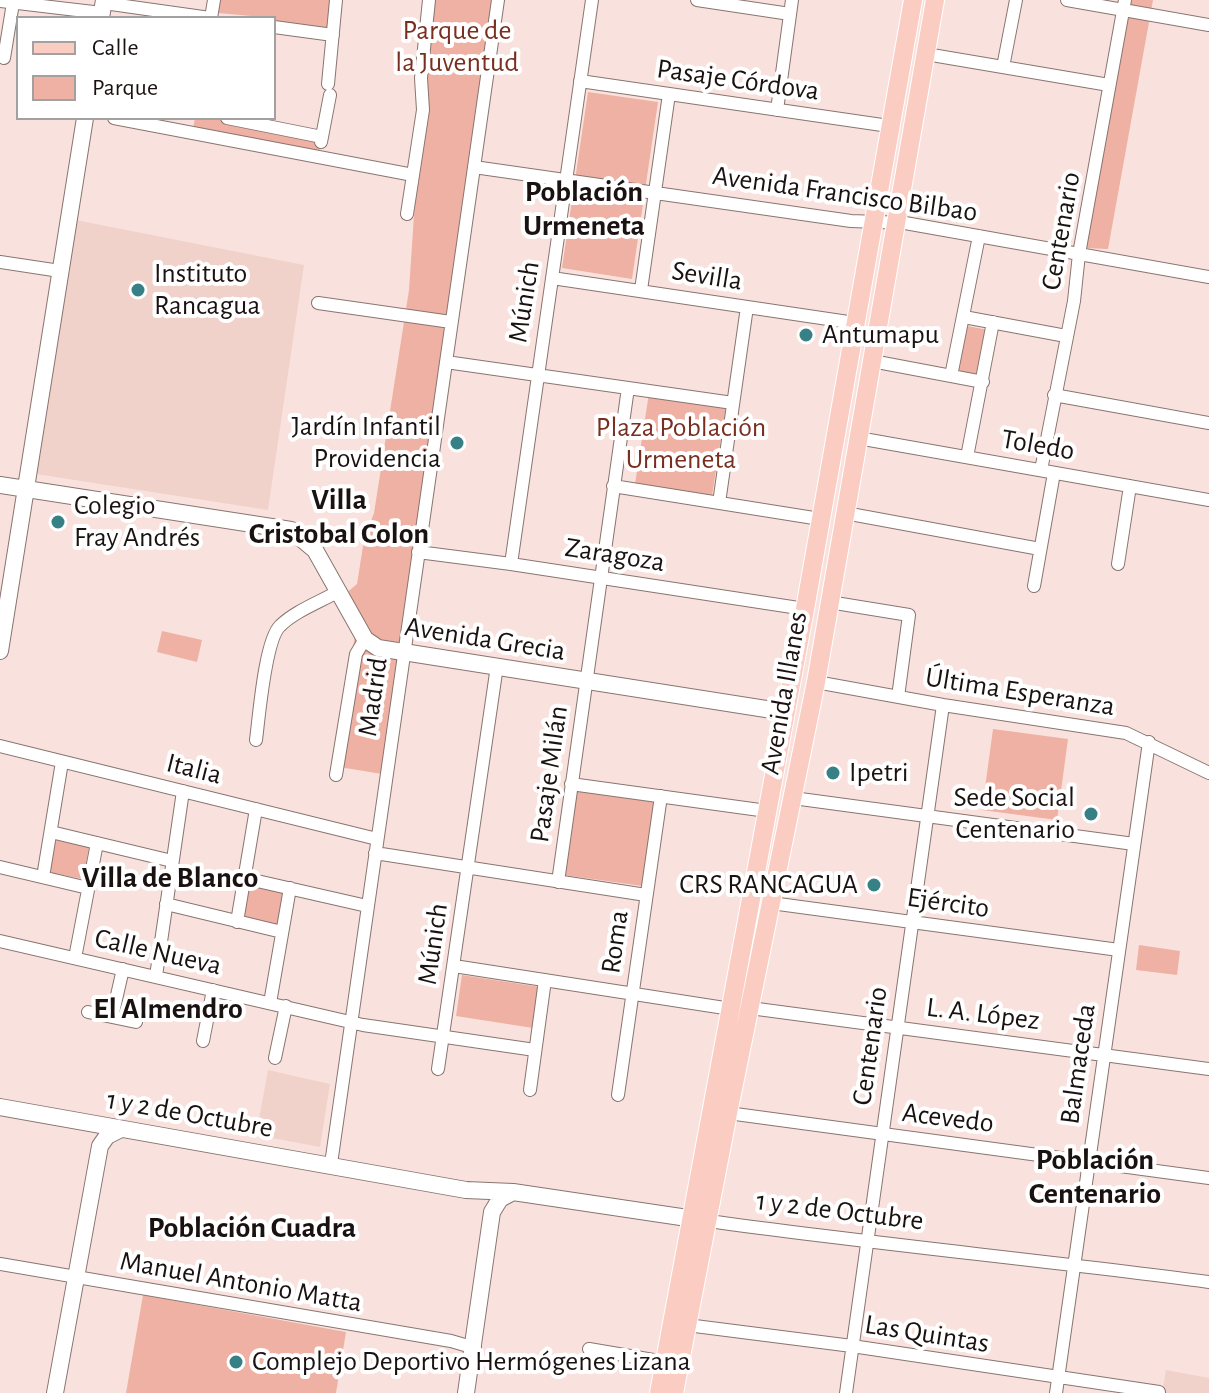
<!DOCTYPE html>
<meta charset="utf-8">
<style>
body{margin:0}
#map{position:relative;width:1209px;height:1393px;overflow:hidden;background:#f9e2dd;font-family:"Alegreya Sans",sans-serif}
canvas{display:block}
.legend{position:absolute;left:16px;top:16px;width:260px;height:104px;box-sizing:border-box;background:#fff;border:2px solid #a3a0a0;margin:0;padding:10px 14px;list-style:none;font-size:24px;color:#1a1211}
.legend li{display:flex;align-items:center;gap:16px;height:40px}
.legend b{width:40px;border:2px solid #a3a0a0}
</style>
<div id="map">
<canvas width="1209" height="1393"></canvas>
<ul class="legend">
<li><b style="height:10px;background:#fbccc2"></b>Calle</li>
<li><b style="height:22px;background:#efb1a3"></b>Parque</li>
</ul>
</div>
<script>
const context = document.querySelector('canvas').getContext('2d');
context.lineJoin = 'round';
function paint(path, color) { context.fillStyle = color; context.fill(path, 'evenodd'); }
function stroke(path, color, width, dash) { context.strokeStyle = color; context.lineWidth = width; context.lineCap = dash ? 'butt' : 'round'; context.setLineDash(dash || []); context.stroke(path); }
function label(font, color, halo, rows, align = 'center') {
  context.font = font + ' "Alegreya Sans",sans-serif'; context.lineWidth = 8; context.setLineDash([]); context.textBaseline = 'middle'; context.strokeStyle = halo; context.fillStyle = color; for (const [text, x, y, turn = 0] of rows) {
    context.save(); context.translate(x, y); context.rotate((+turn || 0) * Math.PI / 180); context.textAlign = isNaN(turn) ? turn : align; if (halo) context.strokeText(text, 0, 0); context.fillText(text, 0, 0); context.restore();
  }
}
paint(new Path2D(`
 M76 220 304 265 268 510 36 474Z
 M268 1070 330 1084 320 1147 256 1135Z
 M1166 1370 1209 1378V1393H1162Z`), '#f1d2cb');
paint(new Path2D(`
 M220 0H330L327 28 274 21V18L218 13Z
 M434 0H493L382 774 333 766 358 617 345 594 357 584 364 540 374 513 409 290 423 81Z
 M1129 0H1153L1108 249 1084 248Z
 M588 92 658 102 632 279 562 268Z
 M195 118H227L322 137 318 157 192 134Z
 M961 325 989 330 980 385 951 379Z
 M649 393 726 406 712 496 635 484Z
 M162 631 202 640 197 662 157 652Z
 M993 729 1068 739 1057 820 982 810Z
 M577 789 655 800 642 886 564 875Z
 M55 840 89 847 83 879 49 872Z
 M248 881 286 890 278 927 240 919Z
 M1139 945 1180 951 1177 975 1136 970Z
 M462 975 540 987 533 1028 456 1016Z
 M143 1295 346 1332 336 1393H126Z`), '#efb1a3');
const street = new Path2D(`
 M697 0 790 14
 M1067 0 1209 25
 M0 1 102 13
 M104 3 210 18
 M211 18 214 0
 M274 27 333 35
 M926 54 1109 85
 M4 58 13 3
 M1003 67 1016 0
 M580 81 889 126
 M328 84 336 0
 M777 110 792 0
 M114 118 413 175
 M227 118 322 137
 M321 142 330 95
 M474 167 851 221 905 223 1209 277
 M407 214 423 110 421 78 429 0
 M0 262 60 271
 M552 278 855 323
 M641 290 669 94
 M318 303 451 322
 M964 317 1066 336
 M872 361 983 382
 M446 362 733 403
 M951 376 979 236
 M1054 395 1209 423
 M858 438 1209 500
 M967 457 993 322
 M1041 470 1074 301 1079 254 1125 0
 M613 486 820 519
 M719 503 747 307
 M845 513 1040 549
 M418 552 511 564 805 609
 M511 564 592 0
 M1118 564 1130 486
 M1034 586 1054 473
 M829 602 909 615 898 697
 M816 682 943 705 1126 733 1209 773
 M256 740C259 717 265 640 280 626 295 611 320 602 339 591
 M0 746 377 839
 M336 775 356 654 365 639
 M571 784 767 811
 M793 798 1134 844
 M51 832 172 861
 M375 853 646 895
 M0 867 88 888
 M43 877 62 762
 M244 878 367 906
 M558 882 628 388
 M771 903 1119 950
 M166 904 282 932
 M237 922 256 809
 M0 941 363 1025 535 1050
 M75 958 97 843
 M454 966 731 1009
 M156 976 183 791
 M270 1003 290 888
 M750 1008 1209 1069
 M88 1012 136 1022
 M112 1017 123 969
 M203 1041 213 990
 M275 1058 286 1006
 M438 1069 497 666
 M530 1090 545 980
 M618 1095 661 796
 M728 1113 1209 1178
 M331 1164 498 0
 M708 1221C875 1244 1042 1260 1209 1282
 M0 1264 451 1341 475 1348
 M687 1325 852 1346 1159 1392
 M589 1349 665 1362
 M846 1393 943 705
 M1056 1393 1149 742`);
const secondary = new Path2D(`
 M101 18 104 0
 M0 485 291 530 315 550 365 639 378 648 785 712
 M0 651 85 118
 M0 1107 466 1190 513 1192 701 1220
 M55 1393 100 1146 107 1136 119 1130
 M466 1393 492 1212 500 1199 513 1192`);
const primary = new Path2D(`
 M659 1393 805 609 913 0
 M674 1393 728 1113 816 682 935 0`);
stroke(street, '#897570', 14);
stroke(secondary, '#897570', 18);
stroke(primary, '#fff', 20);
stroke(street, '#fff', 12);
stroke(secondary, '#fff', 16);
stroke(primary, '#fbccc2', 18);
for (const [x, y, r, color] of [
 [138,290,8,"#378085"],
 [806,335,8,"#378085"],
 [457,443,8,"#378085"],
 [58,522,8,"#378085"],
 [833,773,8,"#378085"],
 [1091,814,8,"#378085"],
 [874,885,8,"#378085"],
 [236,1362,8,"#378085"]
]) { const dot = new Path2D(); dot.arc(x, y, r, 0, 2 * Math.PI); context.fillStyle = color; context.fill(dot); stroke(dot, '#fff', 3); }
label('28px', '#792f20', '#fff', [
 ["Parque de",457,31],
 ["la Juventud",457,63],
 ["Plaza Población",681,428],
 ["Urmeneta",681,460]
]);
label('28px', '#1a1211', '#fff', [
 ["Pasaje Córdova",738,80,8],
 ["Avenida Francisco Bilbao",845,194,8],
 ["Centenario",1061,231,-80],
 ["Sevilla",707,276,9],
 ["Múnich",524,302,-81],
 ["Toledo",1038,445,10],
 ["Zaragoza",615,555,9],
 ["Avenida Grecia",485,639,9],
 ["Última Esperanza",1020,692,9],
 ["Avenida Illanes",784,693,-80],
 ["Madrid",373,697,-82],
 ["Italia",194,769,14],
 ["Pasaje Milán",549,774,-82],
 ["Ejército",948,903,8],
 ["Roma",615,942,-82],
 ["Múnich",433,944,-82],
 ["Calle Nueva",158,952,13],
 ["L. A. López",983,1014,7],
 ["Centenario",870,1046,-82],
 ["Balmaceda",1078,1064,-82],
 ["1 y 2 de Octubre",190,1114,10],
 ["Acevedo",948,1118,7],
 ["1 y 2 de Octubre",840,1211,7],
 ["Manuel Antonio Matta",241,1282,10],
 ["Las Quintas",927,1334,9]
]);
label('28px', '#1a1211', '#fff', [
 ["Instituto",154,274],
 ["Rancagua",154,306],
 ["Antumapu",822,335],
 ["Jardín Infantil",441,427,"right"],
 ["Providencia",441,459,"right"],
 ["Colegio",74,506],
 ["Fray Andrés",74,538],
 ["Ipetri",849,773],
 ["Sede Social",1075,798,"right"],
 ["Centenario",1075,830,"right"],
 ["CRS RANCAGUA",858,885,"right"],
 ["Complejo Deportivo Hermógenes Lizana",252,1362]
], 'left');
label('bold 30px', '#1a1211', '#fff', [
 ["Población",584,192],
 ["Urmeneta",584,226],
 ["Villa",339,500],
 ["Cristobal Colon",339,534],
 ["Villa de Blanco",170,878],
 ["El Almendro",168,1009],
 ["Población",1095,1160],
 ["Centenario",1095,1194],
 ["Población Cuadra",252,1228]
]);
</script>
